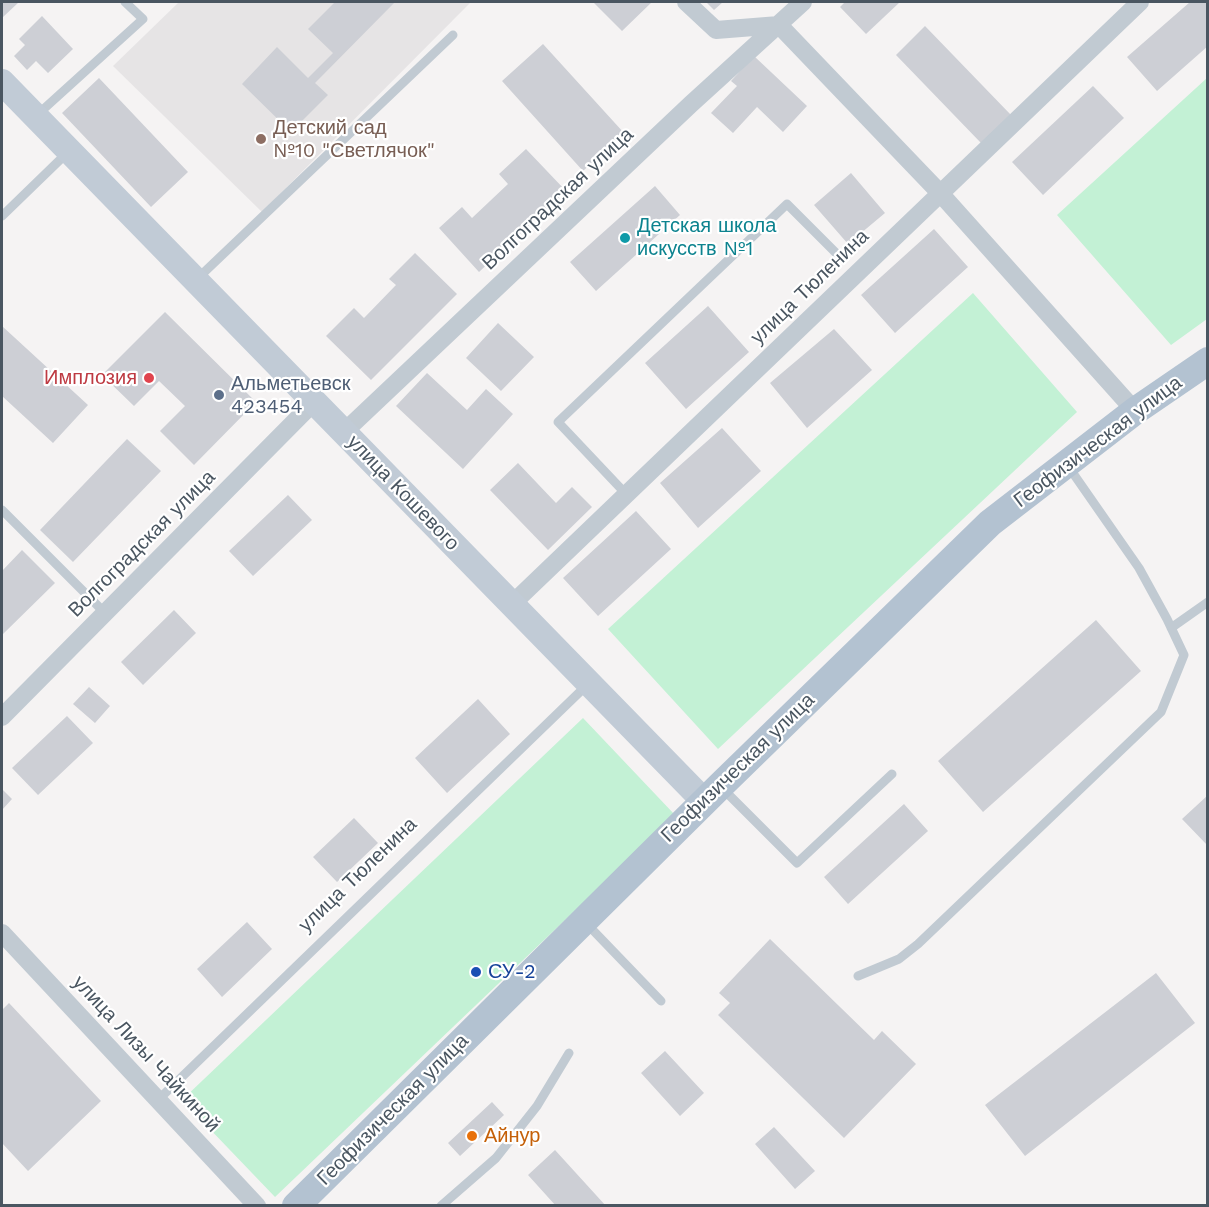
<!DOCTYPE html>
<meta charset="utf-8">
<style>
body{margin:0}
#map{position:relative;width:1209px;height:1207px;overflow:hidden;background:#f5f3f3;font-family:"Work Sans",sans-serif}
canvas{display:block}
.frame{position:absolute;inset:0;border:3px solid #4a5661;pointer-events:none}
</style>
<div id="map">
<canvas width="1209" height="1207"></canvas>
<div class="frame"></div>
</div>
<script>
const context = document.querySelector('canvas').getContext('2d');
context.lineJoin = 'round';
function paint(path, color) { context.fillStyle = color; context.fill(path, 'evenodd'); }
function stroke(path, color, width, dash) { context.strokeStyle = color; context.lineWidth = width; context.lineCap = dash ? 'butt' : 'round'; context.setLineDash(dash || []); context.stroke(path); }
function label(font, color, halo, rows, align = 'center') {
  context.font = font + ' "Work Sans",sans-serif'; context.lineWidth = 4.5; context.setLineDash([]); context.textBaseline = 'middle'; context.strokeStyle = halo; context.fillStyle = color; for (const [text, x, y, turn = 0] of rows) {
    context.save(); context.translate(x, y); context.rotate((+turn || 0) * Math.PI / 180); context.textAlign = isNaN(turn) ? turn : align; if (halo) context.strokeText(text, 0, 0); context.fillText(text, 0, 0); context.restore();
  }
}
paint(new Path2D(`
 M179 2H471L262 212 113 66Z`), '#e6e4e5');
paint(new Path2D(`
 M1207 78V319L1171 345 1057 215Z
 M973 293 1077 412 718 749 608 629Z
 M583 718 675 815 275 1197 182 1100Z`), '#c3f1d5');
paint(new Path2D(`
 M2 2H19L2 18Z
 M335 2H395L315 83 328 95 291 132 242 84 277 47 308 78 333 53 308 29Z
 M593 2H652L622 31Z
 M706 2H723L714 10Z
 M845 2H900L866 34 840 7Z
 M1190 2H1208V46L1157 91 1127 57Z
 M42 16 73 49 48 73 36 61 27 70 14 56 25 45 19 39Z
 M925 26 1011 115 981 143 896 55Z
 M543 44 624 133 583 171 502 81Z
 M754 56 807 106 783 132 757 107 733 133 711 113 737 86 731 81Z
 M99 78 188 172 151 207 62 113Z
 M1093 86 1124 118 1043 195 1012 162Z
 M526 149 566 191 479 272 439 228 462 207 472 218 508 184 499 174Z
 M851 173 885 213 848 244 814 205Z
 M655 186 680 215 596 291 570 262Z
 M934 229 968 267 895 333 861 295Z
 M415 253 457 294 371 380 326 336 354 308 364 318 396 285 389 279Z
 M708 306 749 352 686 409 645 363Z
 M165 312 256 402 194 465 160 431 185 406 159 381 134 406 102 375Z
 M498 323 534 357 501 391 466 358Z
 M2 326 88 405 53 443 2 396Z
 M834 329 872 370 807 428 770 383Z
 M427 373 467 410 486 389 513 414 463 469 396 406Z
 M722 428 761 471 698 528 660 483Z
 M127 439 161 471 73 562 40 530Z
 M518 463 556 503 572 487 592 507 548 550 490 490Z
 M288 495 312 520 253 576 229 551Z
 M636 511 671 549 598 616 563 578Z
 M22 550 55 583 2 635V571Z
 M174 610 196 633 143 685 121 662Z
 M1096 620 1141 671 983 812 938 761Z
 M89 687 110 706 95 723 73 704Z
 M478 699 510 734 447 793 415 758Z
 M67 716 93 743 38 795 12 768Z
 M2 789 12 799 2 810Z
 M1208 795V846L1182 819Z
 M904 804 928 831 848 904 824 877Z
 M354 818 378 843 337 882 313 857Z
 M247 922 272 949 222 997 197 969Z
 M770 939 874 1040 882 1031 916 1064 844 1138 718 1015 730 1003 719 993Z
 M1156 973 1195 1023 1025 1156 985 1105Z
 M9 1003 101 1101 28 1171 2 1143V1010Z
 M665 1051 704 1093 680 1116 641 1073Z
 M492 1102 504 1115 460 1156 448 1143Z
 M774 1127 815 1171 795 1189 755 1144Z
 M555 1150 606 1206H556L528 1175Z`), '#cdcfd5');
stroke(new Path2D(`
 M37 115 143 19 125 2
 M2 216 67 153
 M197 279 453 35
 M626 494 558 422 787 204 836 253
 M2 510 105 613
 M1171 628 1208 602
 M723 789 797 863 892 774
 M586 923 661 1001
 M858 976 899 959 918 944 1161 712 1184 655 1167 619 1139 568 1068 466
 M158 1100 587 685
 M441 1206 496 1158 537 1106 569 1053`), '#c1cad2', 9);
stroke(new Path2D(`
 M686 2 716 30 779 25 940 193 1135 411
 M344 432 691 104 803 2
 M511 605 1140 2
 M2 717 314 402
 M2 933 257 1206`), '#c1cad2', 18);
stroke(new Path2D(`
 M2 82 704 801`), '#c1cbd6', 26);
stroke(new Path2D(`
 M296 1206 720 786 990 523 1135 411 1208 361`), '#b3c2d1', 28);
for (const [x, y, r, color] of [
 [261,139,6,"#8d6e63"],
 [625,238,6,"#0f9aa8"],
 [149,378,6,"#e0444e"],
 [219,395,6,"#5c6f8a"],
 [476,972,6,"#1a4fb4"],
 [472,1136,6,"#e8710a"]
]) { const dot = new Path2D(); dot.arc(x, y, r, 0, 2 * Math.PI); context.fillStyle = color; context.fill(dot); stroke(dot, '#fff', 2); }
label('20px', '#785e54', '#fff', [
 ["Детский сад",273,128],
 ["№10 \"Светлячок\"",273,151]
], 'left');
label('20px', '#4a5661', '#fff', [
 ["Волгоградская улица",558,199,-43],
 ["улица Тюленина",810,287,-44],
 ["Геофизическая улица",1098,442,-37],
 ["улица Кошевого",403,493,46],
 ["Волгоградская улица",142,544,-45],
 ["Геофизическая улица",738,768,-44],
 ["улица Тюленина",358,875,-44],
 ["улица Лизы Чайкиной",146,1054,47],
 ["Геофизическая улица",393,1110,-45]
]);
label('20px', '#0d838f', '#fff', [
 ["Детская школа",637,226],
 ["искусств №1",637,249]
], 'left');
label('20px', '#be3a42', '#fff', [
 ["Имплозия",137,378]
], 'right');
label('20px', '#4e5e75', '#fff', [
 ["Альметьевск",231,384],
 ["423454",231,407]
], 'left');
label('20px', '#164399', '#fff', [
 ["СУ-2",488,972]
], 'left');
label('20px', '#c56008', '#fff', [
 ["Айнур",484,1136]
], 'left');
</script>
